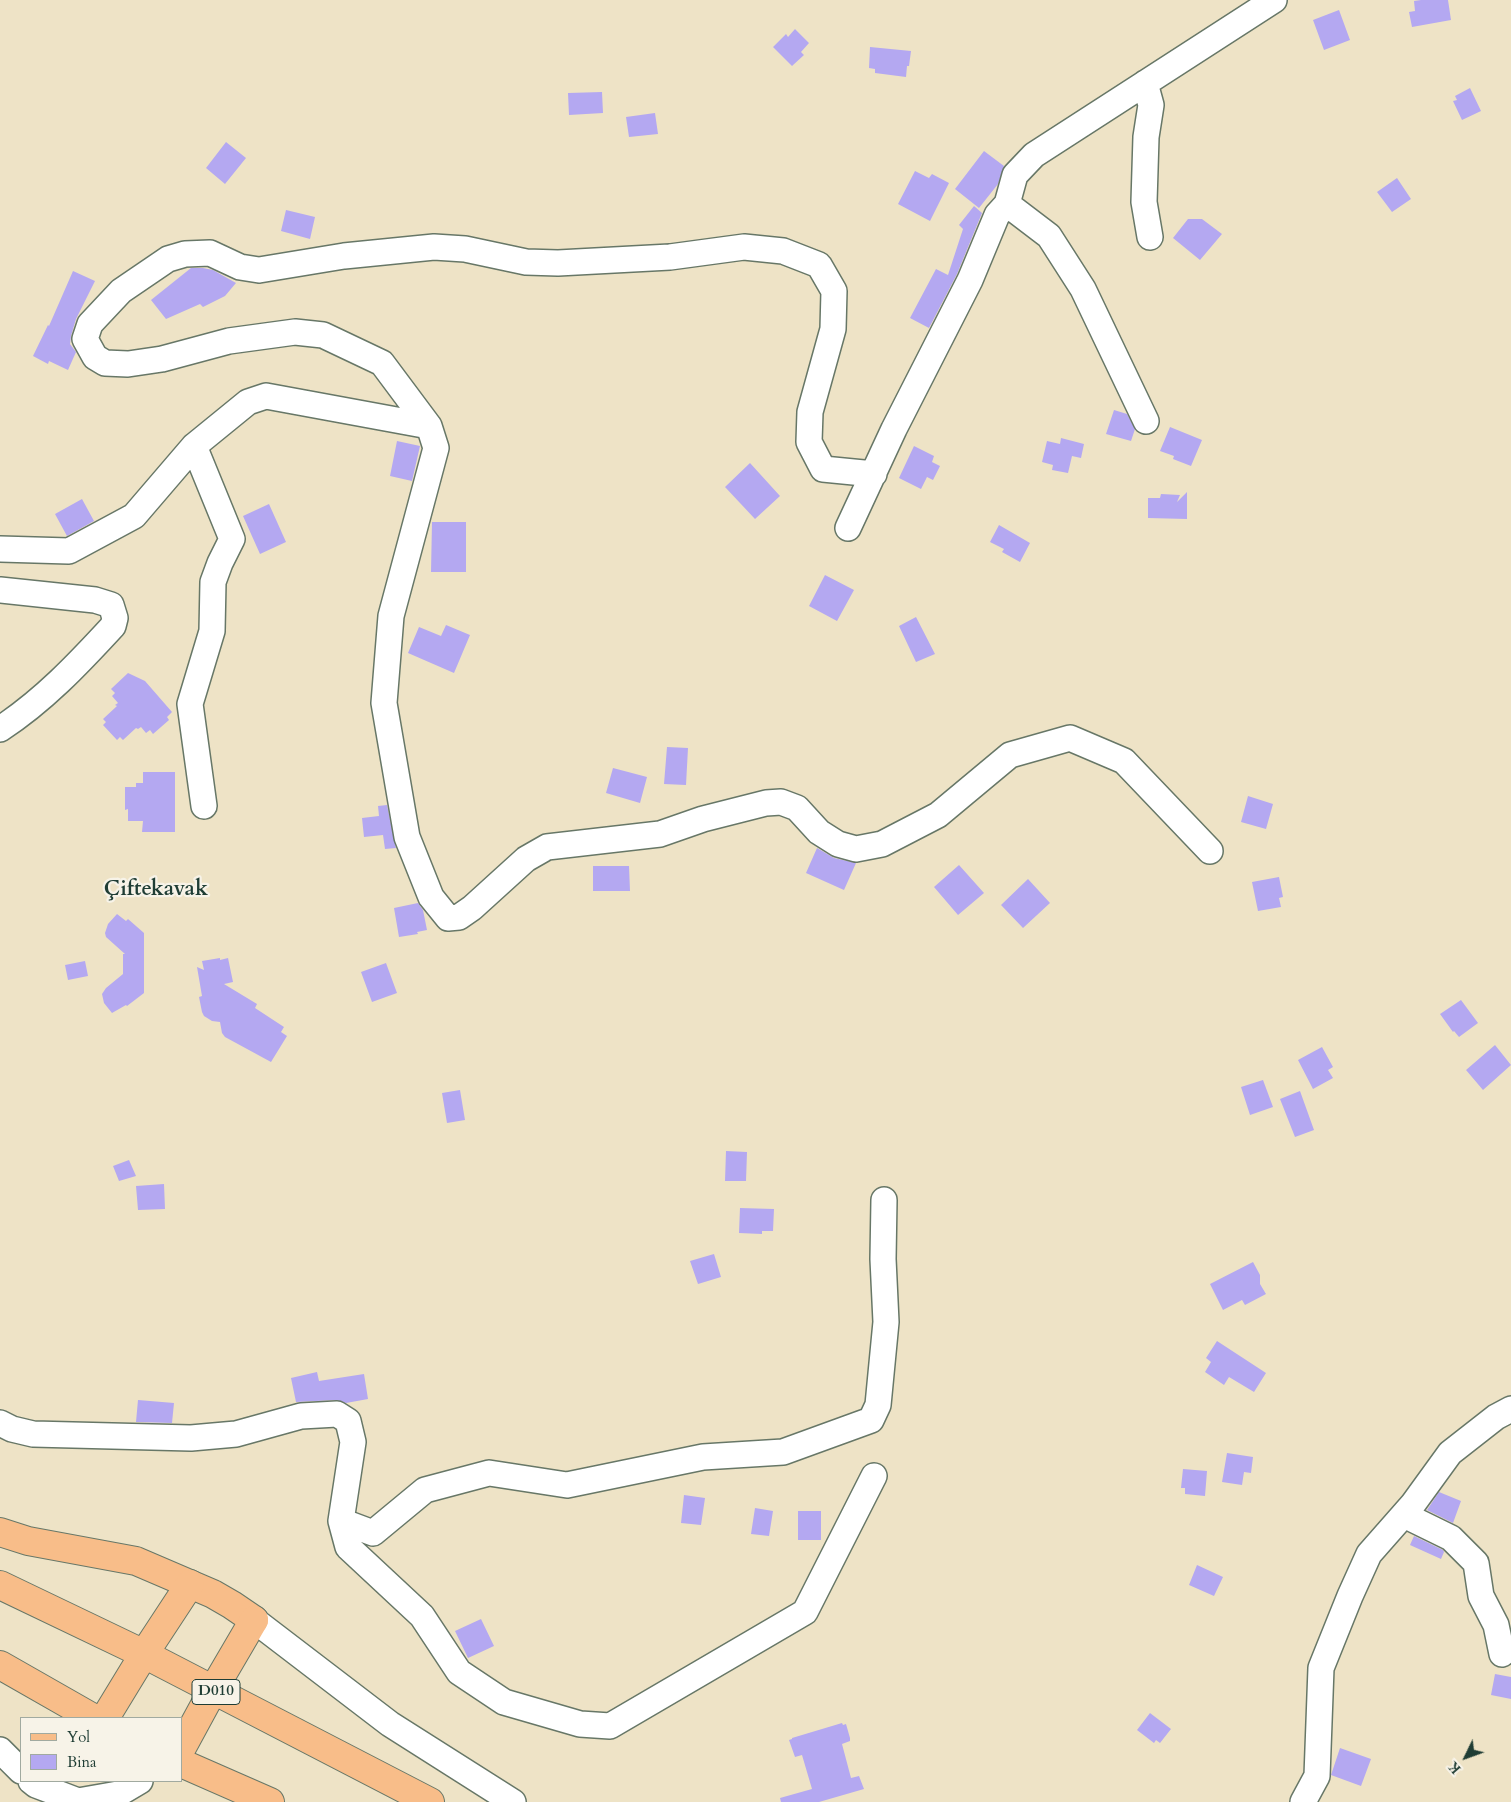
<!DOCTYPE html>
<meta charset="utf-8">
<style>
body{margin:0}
#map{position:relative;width:1511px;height:1802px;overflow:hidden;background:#eee3c6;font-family:Cardo,serif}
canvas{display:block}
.legend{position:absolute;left:20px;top:1717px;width:162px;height:65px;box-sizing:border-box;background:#f7f3e8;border:1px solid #a1aaa0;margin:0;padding:6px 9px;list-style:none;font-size:15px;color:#1f3d34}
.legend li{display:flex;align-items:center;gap:10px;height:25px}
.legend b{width:25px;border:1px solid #a1aaa0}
.north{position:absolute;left:1441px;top:1732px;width:50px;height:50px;-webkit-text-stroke:4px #f7f3e8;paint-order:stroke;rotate:228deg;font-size:14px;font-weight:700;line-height:20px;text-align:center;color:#1f3d34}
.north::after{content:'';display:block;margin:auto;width:18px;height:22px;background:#1f3d34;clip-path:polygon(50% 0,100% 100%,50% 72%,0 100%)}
</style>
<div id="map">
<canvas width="1511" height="1802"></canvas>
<ul class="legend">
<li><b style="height:6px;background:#f8bd89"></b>Yol</li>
<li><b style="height:14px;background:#b4a8f1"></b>Bina</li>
</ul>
<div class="north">K</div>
</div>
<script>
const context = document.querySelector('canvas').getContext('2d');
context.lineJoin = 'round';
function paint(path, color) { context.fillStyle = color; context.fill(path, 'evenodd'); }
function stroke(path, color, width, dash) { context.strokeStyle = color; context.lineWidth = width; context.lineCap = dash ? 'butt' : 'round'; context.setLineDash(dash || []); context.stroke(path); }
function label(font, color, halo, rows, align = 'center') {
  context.font = font + ' Cardo,serif'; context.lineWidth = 4.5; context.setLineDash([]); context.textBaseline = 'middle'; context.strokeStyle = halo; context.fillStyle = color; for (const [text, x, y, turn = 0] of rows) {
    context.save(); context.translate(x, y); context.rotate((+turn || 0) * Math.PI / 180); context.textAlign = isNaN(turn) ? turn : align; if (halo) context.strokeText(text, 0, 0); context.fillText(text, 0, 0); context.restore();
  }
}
paint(new Path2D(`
 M1421 0H1448L1451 20 1412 27 1409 12 1415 11 1414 1Z
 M1339 10 1350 40 1324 50 1313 20Z
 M795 29 809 43 801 52 804 55 792 66 773 47 786 34 788 37Z
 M870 47 911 51 909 66H907L906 77 875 73V69L869 68Z
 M1470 88 1481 111 1462 120 1453 101 1457 100 1455 96Z
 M602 92 603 113 569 115 568 93Z
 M655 113 658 134 629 137 626 117Z
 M226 142 246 158 225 184 206 168Z
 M984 151 1004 166 998 184 979 208 955 189Z
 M915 171 929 178 932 174 949 183 930 221 898 204Z
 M1397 178 1411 199 1392 212 1377 192Z
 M974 206 982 213 957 274 929 328 910 318 936 269 948 275 963 229 959 225Z
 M286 210 315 217 310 239 281 231Z
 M1188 219H1202L1222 234 1200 260 1173 238Z
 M191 268H203L213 270 236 283 225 296 203 307 200 304 166 319 151 300Z
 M73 271 95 281 76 319 71 336 70 344 76 352 68 370 49 361 48 364 33 356 48 325 49 326Z
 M1114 410 1127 414 1135 429 1131 441 1106 434Z
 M1170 427 1202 440 1191 466 1173 459 1174 456 1160 451Z
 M1061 438 1084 444 1081 458 1072 456 1068 473 1052 470 1053 465 1042 462 1047 441 1060 444Z
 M397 441 420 446 412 481 390 476Z
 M914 446 934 456 932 462 940 466 933 480 927 477 921 489 899 478Z
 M750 463 780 496 755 519 725 487Z
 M1187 492V519L1148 518V498H1160L1161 494 1180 495 1177 502Z
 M82 499 94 521 67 536 55 514Z
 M269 504 286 542 260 554 243 516Z
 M432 522H466V572H431Z
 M999 525 1030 543 1020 562 1002 552 1004 549 990 542Z
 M825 575 854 590 837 621 809 606Z
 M916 617 935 654 916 662 899 626Z
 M446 625 470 635 454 673 408 653 419 627 441 636Z
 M128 673 145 681 172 712 167 717 169 720 153 734 150 730 146 733 141 727 138 729 136 728 123 740 120 737 117 740 103 725 106 722 103 719 117 706 115 705 118 703 112 696 115 693 111 689Z
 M667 747 688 748 686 785 664 784Z
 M613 768 647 777 640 803 606 793Z
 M143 772H175V832H142L143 821H128V809L125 810V787H136V783H143Z
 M1248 796 1273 804 1266 829 1241 822Z
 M387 805 396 848 385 849 383 835 364 837 362 818 379 816 378 806Z
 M817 848 834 858 856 863 844 890 806 873Z
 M959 865 984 893 958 915 934 887Z
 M593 866H629L630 891H593Z
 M1279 877 1283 897 1279 898 1281 907 1258 911 1252 882Z
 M1028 879 1050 903 1023 928 1001 905Z
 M418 903 423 910 427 930 417 932 418 934 399 937 394 908Z
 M117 914 126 921 128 919 144 933V993L127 1006 126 1005 112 1013 104 1003 102 994 106 988 123 974V954H125L106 937 105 933 108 924Z
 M220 958V960L228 958 233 982 224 984 257 1004 255 1008 284 1027 281 1032 287 1036 271 1062 225 1037 222 1033 220 1022 212 1021 204 1016 202 1012 199 997 202 996 197 967 204 970 202 961Z
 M85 961 88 976 68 980 65 965Z
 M386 963 397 993 372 1002 361 972Z
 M1461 1000 1478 1023 1459 1037 1454 1031 1453 1032 1440 1014Z
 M1495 1045 1511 1065 1483 1090 1466 1070Z
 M1322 1047 1333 1067 1328 1070 1333 1078 1313 1089 1298 1060Z
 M1263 1080 1273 1107 1250 1115 1241 1087Z
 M460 1090 465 1120 447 1123 442 1093Z
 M1300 1091 1314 1130 1295 1137 1280 1099Z
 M726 1151 747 1152 746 1181H725Z
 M129 1160 136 1176 119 1181 113 1166Z
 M164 1184 165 1209 138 1210 136 1186Z
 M740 1208 774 1209 773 1231H762V1234L739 1233Z
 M714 1254 721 1277 698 1284 690 1261Z
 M1253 1262 1260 1275V1284L1266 1294 1245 1305 1242 1300 1223 1310 1210 1284Z
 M1217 1341 1266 1373 1254 1392 1229 1377 1224 1385 1205 1372 1211 1362 1206 1358Z
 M317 1372 319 1381 364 1374 368 1399 346 1403 336 1400 296 1402 291 1378Z
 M138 1400 174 1403 172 1423 136 1422Z
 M1227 1453 1253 1457 1251 1473 1244 1472 1242 1485 1222 1482Z
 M1183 1469 1207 1471 1205 1496 1185 1494V1488H1181Z
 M1439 1492 1461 1501 1453 1523 1427 1510Z
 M684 1495 705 1498 701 1525 681 1523Z
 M755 1508 773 1511 769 1536 751 1534Z
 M798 1511H821V1540H798Z
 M1414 1536 1443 1550 1444 1552 1441 1559 1410 1545Z
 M1197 1565 1223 1577 1214 1596 1189 1585Z
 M481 1619 494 1646 468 1658 455 1631Z
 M1495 1674 1511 1677V1699L1491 1695Z
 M1150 1713 1171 1729 1160 1743 1156 1740 1154 1743 1137 1730Z
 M842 1723 843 1725 846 1724 850 1738V1741L842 1744 851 1778 859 1776 864 1789 819 1802H781L780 1798 812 1789 802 1755 795 1757 789 1740 792 1739V1738Z
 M1340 1748 1371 1759 1361 1786 1331 1775Z`), '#b4a8f1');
const minor = new Path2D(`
 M1145 83 1151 105 1146 137 1144 202 1150 237
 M1007 204 1049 236 1083 289 1146 421
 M194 446 232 539 220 563 213 582 212 631 190 704 204 806
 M874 474 823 469 809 442 810 412 833 329 834 291 819 265 783 251 744 247 670 257 558 263 526 262 465 249 434 247 344 256 259 270 240 267 210 253 185 254 168 259 121 291 90 324 85 339 95 357 105 363 128 364 162 359 229 341 295 332 323 335 382 363 429 426 436 448 391 616 384 703 407 837 431 897 448 918 459 917 472 908 526 859 547 847 660 834 703 819 766 803 781 802 797 808 819 832 838 844 856 849 882 844 938 815 1010 755 1070 738 1124 761 1210 851
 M848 528 894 429 970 280 997 215 1007 204 1015 175 1034 155 1274 0
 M0 549 69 551 134 516 194 446 248 402 266 396 429 426
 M0 590 95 600 111 605 115 618 113 626C78 664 43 701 0 729
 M0 1423 12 1429 33 1434 191 1438 236 1434 301 1416 337 1414 348 1421 353 1442 341 1521 348 1547 422 1616 459 1672 504 1702 580 1724 610 1726 805 1612 874 1476
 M1404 1515 1451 1538 1476 1563 1481 1596 1496 1625 1502 1654
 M341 1521 373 1533 425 1490 489 1473 567 1485 703 1457 783 1452 871 1420 878 1405 886 1322 883 1259 884 1200
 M254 1620 390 1724 513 1802
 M0 1750 21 1771
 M31 1781 36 1785 78 1801 118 1794 140 1781
 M1303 1802 1317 1776 1321 1668 1350 1596 1369 1554 1413 1504 1450 1453 1496 1417 1511 1409`);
const major = new Path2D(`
 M0 1532 28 1541 136 1561 213 1594 232 1605 254 1620`);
const highway = new Path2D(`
 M0 1585 144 1654 430 1802
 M0 1665 93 1718
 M105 1718 144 1654 190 1584
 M181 1749 213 1690 254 1620
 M181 1763 270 1802`);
stroke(minor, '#677767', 28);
stroke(major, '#677767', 30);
stroke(highway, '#677767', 30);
stroke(minor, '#fff', 25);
stroke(major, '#f8bd89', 28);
stroke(highway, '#f8bd89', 28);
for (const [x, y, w] of [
 [216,1692,48]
]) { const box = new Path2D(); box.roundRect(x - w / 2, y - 12.5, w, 25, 4); context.fillStyle = '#f7f3e8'; context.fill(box); stroke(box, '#1f3d34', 1); }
label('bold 15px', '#1f3d34', null, [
 ["D010",216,1692]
]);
label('bold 21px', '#1f3d34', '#f7f3e8', [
 ["Çiftekavak",156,890]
]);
</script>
